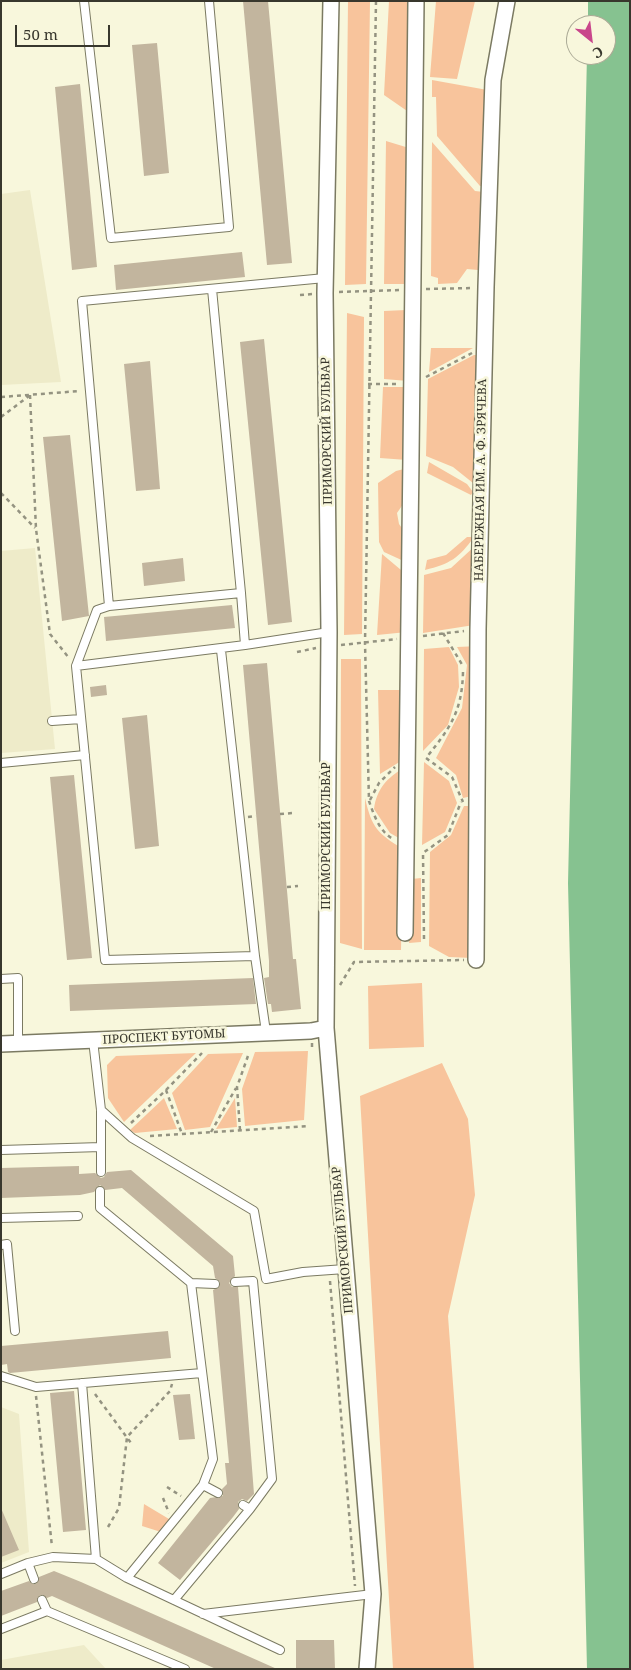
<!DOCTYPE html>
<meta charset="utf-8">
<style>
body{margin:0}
#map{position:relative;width:631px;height:1670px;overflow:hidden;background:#f8f7dc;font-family:"Noto Serif",serif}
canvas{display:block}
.frame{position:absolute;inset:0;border:2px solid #38372d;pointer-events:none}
.north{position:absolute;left:566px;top:15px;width:50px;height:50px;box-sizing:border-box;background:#f8f7dc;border:1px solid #abaa96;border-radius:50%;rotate:151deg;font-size:14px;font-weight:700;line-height:20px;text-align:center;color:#38372d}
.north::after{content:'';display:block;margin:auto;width:18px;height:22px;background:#c9468b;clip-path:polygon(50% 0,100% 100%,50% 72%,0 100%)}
.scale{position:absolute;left:15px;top:25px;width:95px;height:22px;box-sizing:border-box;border:2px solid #38372d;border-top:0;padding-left:6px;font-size:15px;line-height:18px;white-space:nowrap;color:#38372d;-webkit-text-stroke:4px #f8f7dc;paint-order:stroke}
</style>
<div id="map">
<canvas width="631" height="1670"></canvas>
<div class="frame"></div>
<div class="north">С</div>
<div class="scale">50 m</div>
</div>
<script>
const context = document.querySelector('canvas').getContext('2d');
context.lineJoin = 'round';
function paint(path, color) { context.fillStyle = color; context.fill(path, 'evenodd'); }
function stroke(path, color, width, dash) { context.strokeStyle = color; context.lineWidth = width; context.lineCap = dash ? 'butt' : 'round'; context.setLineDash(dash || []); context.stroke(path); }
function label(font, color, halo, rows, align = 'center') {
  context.font = font + ' "Noto Serif",serif'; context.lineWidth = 5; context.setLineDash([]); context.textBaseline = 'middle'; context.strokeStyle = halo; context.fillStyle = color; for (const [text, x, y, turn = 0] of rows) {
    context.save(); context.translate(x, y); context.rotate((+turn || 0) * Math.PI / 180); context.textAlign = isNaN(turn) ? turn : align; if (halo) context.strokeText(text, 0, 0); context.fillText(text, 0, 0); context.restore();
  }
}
paint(new Path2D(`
 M30 190 61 382 1 385V194Z
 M35 548 55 749 1 753V551Z
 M1 1407 19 1414 29 1552 1 1563Z
 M84 1645 106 1669H1V1660Z`), '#eeebc9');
paint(new Path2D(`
 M348 1H370L366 284 345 285Z
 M389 1H415L410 113 384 95Z
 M436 1H475L457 79 430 77Z
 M432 80 493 91 490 186H480L437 136 436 97H432Z
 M386 141 409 148 407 284H384Z
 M432 142 475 191 484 192 479 285 478 270 467 269 457 283 438 284V278L431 276Z
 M406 310 408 381 384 379V311Z
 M347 313 364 317 362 634 344 635Z
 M431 348H473L429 372Z
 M474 355H482L478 487 453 467 426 456 428 379Z
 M383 387H407V460L380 458Z
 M429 462 467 484 473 492 471 495 427 473Z
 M408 468V497L397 513 399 524 409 538 408 563 384 552 379 542 378 483 396 471Z
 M467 537H474C459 558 450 564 425 570L427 560 446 555Z
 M476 545 474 625 423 633 424 575 451 568Z
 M382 554 407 575V632L377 635Z
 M480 646 472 796 463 798 456 775 436 758 462 708 467 665 457 647Z
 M449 647 458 665 459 687 448 725 423 751 424 649Z
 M341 659H361L362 949 340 943Z
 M378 690H405L406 758 380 774Z
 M424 762 449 781 457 803 445 832 422 845Z
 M405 767 404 841 390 833 374 809C377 788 387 778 405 767Z
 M365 798C372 828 377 833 403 849L401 950H364Z
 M464 806H473L472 958 449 957 429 946 430 852 451 835Z
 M421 878V942L409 943 412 879Z
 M422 983 424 1047 369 1049 368 986Z
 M308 1051 304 1120 245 1126 242 1089 255 1052Z
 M196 1053 124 1122 108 1098 107 1065 116 1056Z
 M243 1053 210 1127 185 1130 172 1093 208 1054Z
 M442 1063 468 1119 475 1195 448 1316 474 1669H393L360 1096Z
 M164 1098 177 1129 135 1133 130 1130Z
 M235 1098 237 1127 216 1129Z
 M144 1504 169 1519 161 1532 142 1526Z`), '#f8c49c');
paint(new Path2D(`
 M588 1H630V1669H587L568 883 587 55H606V25H588Z`), '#86c290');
paint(new Path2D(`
 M243 1H268L292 263 267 265Z
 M157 43 169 173 144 176 132 45Z
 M80 84 97 267 72 270 55 87Z
 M242 252 245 277 116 290 114 265Z
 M264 339 292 622 268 625 240 342Z
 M150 361 160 489 136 491 124 364Z
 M70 435 89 616 62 621 43 437Z
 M183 558 185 581 144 586 142 563Z
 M232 605 235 628 106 641 104 617Z
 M267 663 293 959H296L301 1009 272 1012 271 1004H268L264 978 269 977V961L243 665Z
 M106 685 107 695 91 697 90 687Z
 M147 715 159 846 135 849 122 718Z
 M74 775 92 958 67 960 50 777Z
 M253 978 256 1004 70 1011 69 985Z
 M79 1166V1174L95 1173 101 1178 104 1177 107 1172 131 1170 233 1256 235 1276 229 1283 232 1287H238L254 1494 247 1501 242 1499 238 1502 239 1509 233 1517 180 1580 158 1563 210 1498 223 1496 222 1489 227 1484 225 1463H229L213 1290 219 1287 220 1282 215 1278 213 1266 122 1188 105 1190 100 1185 94 1192 80 1195 1 1198V1168Z
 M168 1331 171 1358 10 1373 8 1372 7 1364 1 1365V1346Z
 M74 1391 86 1530 63 1532 50 1393Z
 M190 1394 195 1439 179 1440 173 1395Z
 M1 1508 19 1550 1 1557Z
 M54 1571 81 1582 277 1669H216L52 1596 47 1598 40 1595 37 1602 1 1616V1591L29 1581 33 1584H36L39 1577Z
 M296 1640H334L335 1669H296Z`), '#c2b59e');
const lane = new Path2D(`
 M84 1 111 238 229 227 209 1
 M212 289 241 593
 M109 606 82 301 325 278
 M245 645 76 666 105 960 255 956 266 1032
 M221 650 255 956
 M76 666 97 610 109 606 241 593 245 645 329 632
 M52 721 81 719
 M1 763 85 755
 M1 979 18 978V1044
 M93 1040 101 1110V1172
 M101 1110 132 1138 254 1211 266 1279 303 1272 345 1269
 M1 1150 101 1147
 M100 1191V1208L191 1283 215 1284
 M1 1218 78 1216
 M1 1245 7 1244 15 1331
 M235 1282 253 1281 272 1479 250 1509
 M1 1376 36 1387 202 1373
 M203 1485 218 1493
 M96 1559 127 1578 280 1650
 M28 1563 34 1579
 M1 1574 28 1563 53 1557 96 1559 82 1383
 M127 1578 203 1485 213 1459 191 1283
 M42 1600 47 1611
 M174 1600 250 1509 243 1505
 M203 1614 373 1594
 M1 1629 47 1611 185 1669`);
const street = new Path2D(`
 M331 1 325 293 329 632 326 1028 373 1594 367 1669
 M405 933C411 622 411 312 416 1
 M476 960 478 629 486 287 493 80 507 1
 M1 1044 311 1031 326 1028`);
stroke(lane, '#7b7a62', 10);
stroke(street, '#7b7a62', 18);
stroke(new Path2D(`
 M376 1 365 643 369 801C374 815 379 831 393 839
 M426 289 473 288
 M339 292 401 290
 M300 295 313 294
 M426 377 472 353
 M368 384H400
 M30 395 36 529 50 634 69 658
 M1 397 80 391
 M1 417 29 396
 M1 493 35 528
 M443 633 463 666
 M423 636 464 631
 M341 645 397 639
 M297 652 316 648
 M463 672C462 712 450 728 426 758L452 777 463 802
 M370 800 379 783 395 767
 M280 814 293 813
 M248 817 256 816
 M287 887 298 886
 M424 939 423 853 448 835 461 802
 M340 985 354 962 464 960
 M312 1043V1050
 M166 1090 202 1053
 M131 1123 166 1090 182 1134
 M240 1130 237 1087 249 1053
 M211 1132 236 1088
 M150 1136 308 1126
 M330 1281 355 1586
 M95 1394 131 1443
 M36 1396 52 1547
 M167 1487 181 1496
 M163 1498 169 1513
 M108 1527 119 1508 127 1437 170 1391 172 1384`), '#949381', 2.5, [4, 4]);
stroke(lane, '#fff', 8);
stroke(street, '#fff', 15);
label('12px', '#38372d', '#f8f7dc', [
 ["ПРИМОРСКИЙ БУЛЬВАР",327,431,-91],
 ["НАБЕРЕЖНАЯ ИМ. А. Ф. ЗРЯЧЕВА",481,480,-89],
 ["ПРИМОРСКИЙ БУЛЬВАР",327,836,-90],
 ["ПРОСПЕКТ БУТОМЫ",164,1037,-3],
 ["ПРИМОРСКИЙ БУЛЬВАР",343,1240,-95]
]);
</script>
